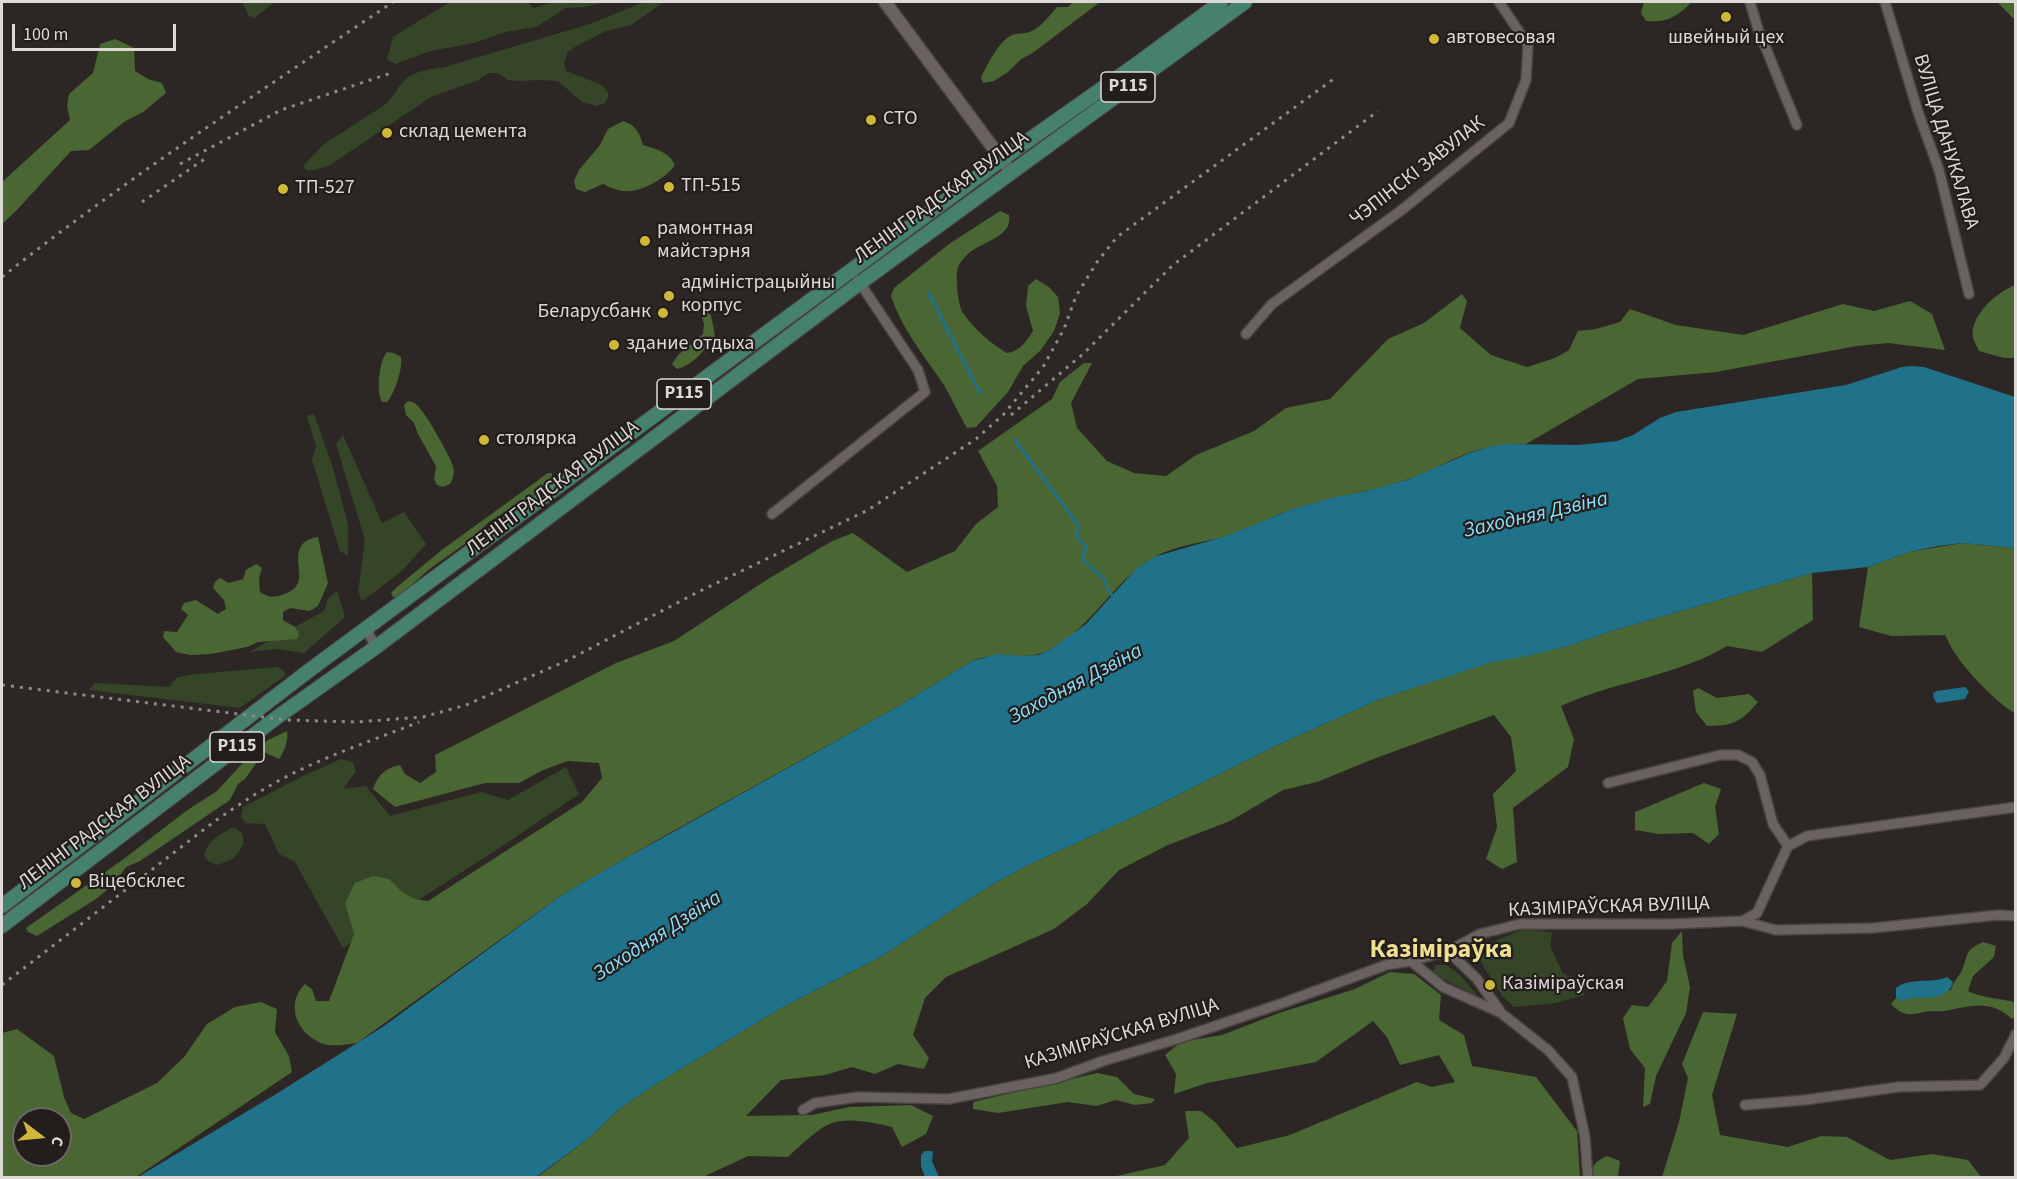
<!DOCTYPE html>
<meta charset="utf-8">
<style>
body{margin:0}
#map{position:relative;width:2017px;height:1179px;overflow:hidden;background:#2c2724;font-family:"Source Sans 3",sans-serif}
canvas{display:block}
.frame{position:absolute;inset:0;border:3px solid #ddd9d7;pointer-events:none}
.north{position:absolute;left:12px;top:1107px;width:60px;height:60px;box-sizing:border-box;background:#231d1b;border:2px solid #6d6866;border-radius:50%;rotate:106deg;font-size:16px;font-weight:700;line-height:24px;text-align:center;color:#ddd9d7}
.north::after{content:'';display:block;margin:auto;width:21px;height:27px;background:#cfb837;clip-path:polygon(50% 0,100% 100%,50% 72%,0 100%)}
.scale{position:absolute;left:12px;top:24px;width:164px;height:27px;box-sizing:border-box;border:3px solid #ddd9d7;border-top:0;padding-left:8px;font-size:18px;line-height:21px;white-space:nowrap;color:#ddd9d7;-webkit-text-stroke:4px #231d1b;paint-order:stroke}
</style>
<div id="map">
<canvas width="2017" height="1179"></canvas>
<div class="frame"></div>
<div class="north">С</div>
<div class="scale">100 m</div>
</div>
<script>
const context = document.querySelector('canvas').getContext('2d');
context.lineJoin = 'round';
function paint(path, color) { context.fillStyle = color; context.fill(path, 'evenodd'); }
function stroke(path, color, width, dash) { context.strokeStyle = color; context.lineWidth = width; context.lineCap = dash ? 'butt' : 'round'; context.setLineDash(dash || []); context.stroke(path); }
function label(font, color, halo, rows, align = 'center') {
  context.font = font + ' "Source Sans 3",sans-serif'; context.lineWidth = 4.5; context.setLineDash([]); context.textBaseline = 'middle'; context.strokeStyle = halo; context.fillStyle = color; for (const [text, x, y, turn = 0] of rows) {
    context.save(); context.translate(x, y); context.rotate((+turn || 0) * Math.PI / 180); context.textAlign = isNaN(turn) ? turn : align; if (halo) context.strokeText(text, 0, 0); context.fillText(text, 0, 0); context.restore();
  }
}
paint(new Path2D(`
 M242 2H275L254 18 249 16Z
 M450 2H527L534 8 552 2H607L584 7 566 8 536 27 505 32 474 43 430 51 395 64 387 59 393 37Z
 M644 2H664L631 25 606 31 575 47 567 53 564 64 566 71 602 85 609 94 605 103 596 106 582 102 558 81 538 80 520 81 508 80 498 73H489L478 80 431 97 330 165 315 170H306L303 166 324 144 383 106C391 100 395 92 401 84 411 71 430 69 445 67L590 24Z
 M314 414 332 465 348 524V556L340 551 312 460 316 446 307 416Z
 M343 435 382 523 404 512 426 544 401 572 362 601 358 592 365 540 336 444Z
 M337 591 345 617 304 653 276 649 249 652 324 611 328 598Z
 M277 667 283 670 286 675 240 708 89 690 95 683 170 687 176 678 188 675Z
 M341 759 353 762 356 771 343 789 366 786 390 816 481 792 508 800 566 767 579 794 498 849 343 948 295 862 279 854 265 824 246 823 241 817 243 807 305 775Z
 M234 827 242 833 244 844 234 858 218 865 208 861 204 855C209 839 220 834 234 827Z
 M1524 929 1552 932 1550 946 1562 972 1583 985 1584 995 1556 1003 1514 1007 1503 997 1475 953 1490 943Z
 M1436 965H1446L1459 974 1478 996 1441 978 1433 971Z`), '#354628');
paint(new Path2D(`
 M1073 2H1100L1034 52 1020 60 1008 72 994 81 983 83 981 77C988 64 996 47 1007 38 1014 33 1018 34 1025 33 1039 31 1048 17 1057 7H1068Z
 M1644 2H1691V3C1676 17 1667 23 1646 21L1641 13Z
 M1997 2H2015V20Z
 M115 39 134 48 135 71 148 79 162 83 166 93 143 112 124 122 89 150 71 151 16 211 2 224V182L70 120 67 106 69 94 93 73 100 44Z
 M623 121C636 125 639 132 643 145 656 149 669 152 675 165 667 177 645 190 630 191 620 192 611 188 603 184L585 192 576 189 574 181 579 170 600 145 608 129Z
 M1000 211 1009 215C1013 239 979 241 966 256 963 259 959 264 958 267 955 276 958 306 963 313 974 329 990 343 1007 353 1020 351 1026 342 1033 331L1026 306 1028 286 1036 279 1050 288 1058 297 1060 313 1054 331 1041 350 1023 366 1008 392 976 427 967 428C958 413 951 396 942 382 923 355 901 327 891 296L894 288 949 244Z
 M2015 285V358H2004L1979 351C1978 348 1974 342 1973 338 1969 316 1997 292 2015 285Z
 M1462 294 1467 301 1460 328 1491 355 1527 367 1555 358 1569 350 1578 331 1596 329 1620 322 1630 309 1676 325 1743 335 1843 304 1874 311 1910 301 1932 314 1945 350 1888 343 1857 346 1716 372 1638 379 1526 444C1507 444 1488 446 1469 453 1447 461 1428 473 1406 480 1370 492 1333 497 1297 508 1273 515 1252 528 1229 535 1204 543 1174 545 1151 559 1113 582 1093 626 1051 649 1026 663 998 650 972 661L899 706 668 834 562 895 357 1043C343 1045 327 1048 315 1040 294 1028 287 1001 305 984L312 989 316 1001H329L354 934 345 903 355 883 373 876 389 879 401 891 414 899 428 901 582 802 602 778 599 763 568 761 543 770 519 783H485L395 807 373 789C378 775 385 768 400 765L405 774 420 783 436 772 435 755 616 663 674 641 768 579 832 541 853 533 907 572 955 551 976 524 998 507 997 486 978 451 1052 399 1060 382 1084 363H1092L1071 403 1077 428 1107 461 1134 473 1166 476 1196 455 1254 431 1286 408 1330 399 1388 339 1424 323Z
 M706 311 711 315 715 336C705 349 694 365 677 369L672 364 678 355 703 334 704 324 701 314Z
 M387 352 394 353 401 357C403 368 395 393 387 402H382C376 392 379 361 387 352Z
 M408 401C412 402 414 402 417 405 424 410 450 456 453 466 455 473 453 478 450 484L443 487 437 485 434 479 436 466 418 434 414 423 406 415 404 405Z
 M548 473H552V480L541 490 489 522 469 541 428 570 399 597H393L391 593 397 587 443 549Z
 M318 537 328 583 318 606 310 611 290 608 283 612V620L295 627 299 634 297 639 258 642 247 647 211 654 190 655 176 652 163 637 164 631 177 632 188 615 181 609 184 603 196 600 218 614 226 609 224 600 213 588 215 582 220 578 229 583 243 579 246 570 256 564 262 568 259 578 260 592C267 597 274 598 282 595 313 585 291 564 301 546 305 540 312 538 318 537Z
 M1962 543 2015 548V713C2000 706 1966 671 1957 656 1952 650 1949 642 1945 635L1891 636 1859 627 1868 567 1909 552Z
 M1812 573 1813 620 1762 652 1727 646C1677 676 1615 681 1561 706L1574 739 1568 767 1513 808 1517 862 1502 869 1486 859 1497 827 1493 794 1516 771 1511 737 1494 715 1376 758 1317 782 1283 790 1230 821 1168 845 1119 870 1087 904 1054 929 946 977 925 998 913 1035 929 1058 924 1069 898 1064 875 1074 852 1067 825 1075 781 1080 746 1116 812 1115 849 1107 911 1105 933 1116 926 1134 902 1147 892 1127C876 1123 848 1117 832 1123 819 1127 798 1148 788 1157L748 1156 703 1177 536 1178 589 1138 619 1109 656 1084 781 1008 882 956 988 887 1026 866 1146 811 1271 748 1380 699 1448 676 1492 661 1568 646 1615 630Z
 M1698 688 1717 698 1749 694 1758 702C1741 722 1733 726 1707 726L1696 712 1693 691Z
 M287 731C289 740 284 752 279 759L264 752 245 779 238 784 230 800 140 861 126 867 113 885 96 899 37 936 28 932 26 928 125 858 186 811 217 791 249 756 268 740Z
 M1704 783 1721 789 1715 807 1719 834 1709 844 1693 833 1659 834 1635 830V812Z
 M1682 931 1683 955 1690 987 1686 1013 1656 1076 1650 1104 1643 1107 1645 1068 1630 1049 1623 1018 1632 1005 1648 1007 1667 981 1672 943Z
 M1983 942 1996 946 1994 957 1973 976 1968 991C1978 997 2002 999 2015 1002V1017L2012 1019C1992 1000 1973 1005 1949 1010 1943 1012 1937 1011 1930 1011 1912 1014 1905 1019 1891 1004L1896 998 1899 1000 1951 990C1953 982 1957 979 1961 972 1969 957 1962 951 1983 942Z
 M1390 972 1414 974 1441 995 1439 1020 1464 1035 1472 1066 1536 1077 1577 1131 1580 1177 1108 1178 1165 1165 1189 1138 1185 1111H1201L1215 1122 1237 1148 1290 1135 1417 1082 1432 1087 1455 1082 1439 1055 1400 1065 1387 1037 1373 1021 1316 1062 1207 1083 1174 1094 1176 1074 1165 1055 1181 1042 1222 1035 1279 1013 1355 989Z
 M261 1002 277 1009 275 1032 289 1056 292 1072 136 1177H2V1033L17 1029 54 1056 64 1097 71 1113 84 1119 157 1083 184 1057 207 1024 235 1007ZM24 1119H60V1155H24Z
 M1703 1012 1737 1014 1712 1095 1720 1135 1788 1147 1821 1136 1847 1137 1890 1160 1932 1154 1968 1160 1981 1177H1662L1679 1122 1688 1078 1682 1064Z
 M1097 1073 1117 1077 1134 1094 1155 1099 1152 1103 1135 1105 1116 1100 1096 1106 1068 1102 998 1113 973 1109V1102Z
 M1607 1156 1620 1161 1618 1177H1592C1591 1165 1596 1161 1607 1156Z`), '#496633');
paint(new Path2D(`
 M1911 366 1924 367 2015 397V548L1962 543 1938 546 1909 552 1868 567 1812 573 1615 630 1568 646 1523 657 1492 662 1380 699 1271 748 1146 811 1026 866 988 887 882 956 781 1008 656 1084 619 1109 589 1138 536 1177H138L276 1094 384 1026 562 895 605 870 899 706 972 661 997 654 1022 656 1038 655 1050 650 1086 624 1137 568 1154 557 1229 535 1293 509 1335 497 1363 492 1407 480 1470 453 1489 447 1506 444 1579 445 1617 441 1633 435 1660 418 1676 412 1846 385 1902 367Z
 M1965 687 1969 691 1965 699 1937 703 1934 699 1933 693 1937 691Z
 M1947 977 1953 982C1949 1000 1926 997 1910 998 1905 1001 1901 1002 1896 998V988C1909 977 1931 984 1947 977Z
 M925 1151H932L933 1154 932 1161 939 1177H925L921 1166V1155Z`), '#1f7289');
stroke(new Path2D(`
 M928 292 980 393
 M1015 440 1079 526 1076 536 1087 548 1082 559 1105 580 1107 588 1112 595`), '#1f7289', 3);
const minor = new Path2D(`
 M1750 2 1758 29 1797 125
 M1885 2 1918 112 1939 170 1969 294
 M1246 334 1272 304 1403 209 1509 123 1526 80 1528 45 1499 2
 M772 514 925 392 918 370 858 280
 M366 629 376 647
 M1608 783 1720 755H1738L1752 762 1760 775 1773 824 1788 846
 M1742 921 1757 913 1788 846 1807 836 2016 807
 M1448 951 1477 979 1500 1011
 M1411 961 1443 987 1501 1013 1548 1050 1572 1077 1585 1137 1588 1178
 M1745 1105 1805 1100 1898 1087 1980 1085 2004 1058 2016 1034
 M803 1110 815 1103 858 1097 949 1099 1057 1078 1103 1061 1177 1039 1283 1003 1386 965 1411 961 1448 951 1480 934 1520 924H1671L1742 921 1776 930 1873 928 1998 915 2016 916`);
const secondary = new Path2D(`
 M885 2 1011 172`);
const primary = new Path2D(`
 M2 906 311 669 1002 159 1134 66 1221 2
 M2 926 276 718 376 647 860 283 1245 2`);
stroke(minor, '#494442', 12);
stroke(secondary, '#494442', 15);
stroke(primary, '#494442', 16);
stroke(minor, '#69625f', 9);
stroke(secondary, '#69625f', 12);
stroke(primary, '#468170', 14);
stroke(new Path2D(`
 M180 164 281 110 394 72
 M142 202 206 158
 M2 277C127 178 261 91 393 2
 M1011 415 1083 354 1173 265 1378 111
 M2 685 287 720 356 722 423 717 466 705 568 660 698 592 868 510 976 439 1003 415 1043 367 1064 329 1076 296 1097 262 1117 237 1335 78
 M2 985 215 821C237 806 259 791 282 779 325 756 374 740 419 722`), '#8e8a87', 3, [3, 6]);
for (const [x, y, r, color] of [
 [1726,17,6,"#cfb837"],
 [1434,39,6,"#cfb837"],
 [871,120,6,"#cfb837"],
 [387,133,6,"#cfb837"],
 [669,187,6,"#cfb837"],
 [283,189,6,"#cfb837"],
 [645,241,6,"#cfb837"],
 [669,296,6,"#cfb837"],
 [663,313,6,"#cfb837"],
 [614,345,6,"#cfb837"],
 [484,440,6,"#cfb837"],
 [76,883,6,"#cfb837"],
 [1490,985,6,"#cfb837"]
]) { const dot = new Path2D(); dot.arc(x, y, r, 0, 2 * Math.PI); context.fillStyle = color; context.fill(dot); stroke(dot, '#231d1b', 2); }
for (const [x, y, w] of [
 [1128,87,54],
 [684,394,54],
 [237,747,54]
]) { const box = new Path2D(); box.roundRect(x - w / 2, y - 15, w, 30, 4.5); context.fillStyle = '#231d1b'; context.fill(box); stroke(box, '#ddd9d7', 1.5); }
label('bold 18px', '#ddd9d7', null, [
 ["Р115",1128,87],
 ["Р115",684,394],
 ["Р115",237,747]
]);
label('20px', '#ddd9d7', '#231d1b', [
 ["автовесовая",1446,39],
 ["швейный цех",1726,39,"center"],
 ["СТО",883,120],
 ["склад цемента",399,133],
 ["ТП-515",681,187],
 ["ТП-527",295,189],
 ["рамонтная",657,230],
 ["майстэрня",657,253],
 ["адміністрацыйны",681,284],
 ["корпус",681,307],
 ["Беларусбанк",651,313,"right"],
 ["здание отдыха",626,345],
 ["столярка",496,440],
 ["Віцебсклес",88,883],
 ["Казіміраўская",1502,985]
], 'left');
label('20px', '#ddd9d7', '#231d1b', [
 ["ВУЛІЦА ДАНУКАЛАВА",1945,142,73],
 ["ЧЭПІНСКІ ЗАВУЛАК",1418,172,-38],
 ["ЛЕНІНГРАДСКАЯ ВУЛІЦА",942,198,-36],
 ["ЛЕНІНГРАДСКАЯ ВУЛІЦА",553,489,-37],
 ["ЛЕНІНГРАДСКАЯ ВУЛІЦА",105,823,-37],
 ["КАЗІМІРАЎСКАЯ ВУЛІЦА",1609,908,-2],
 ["КАЗІМІРАЎСКАЯ ВУЛІЦА",1122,1035,-17]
]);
label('italic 21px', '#89defb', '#231d1b', [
 ["Заходняя Дзвіна",1536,516,-13],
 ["Заходняя Дзвіна",1076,685,-28],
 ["Заходняя Дзвіна",658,937,-33]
]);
label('bold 26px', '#edde90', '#231d1b', [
 ["Казіміраўка",1441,951]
]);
</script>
